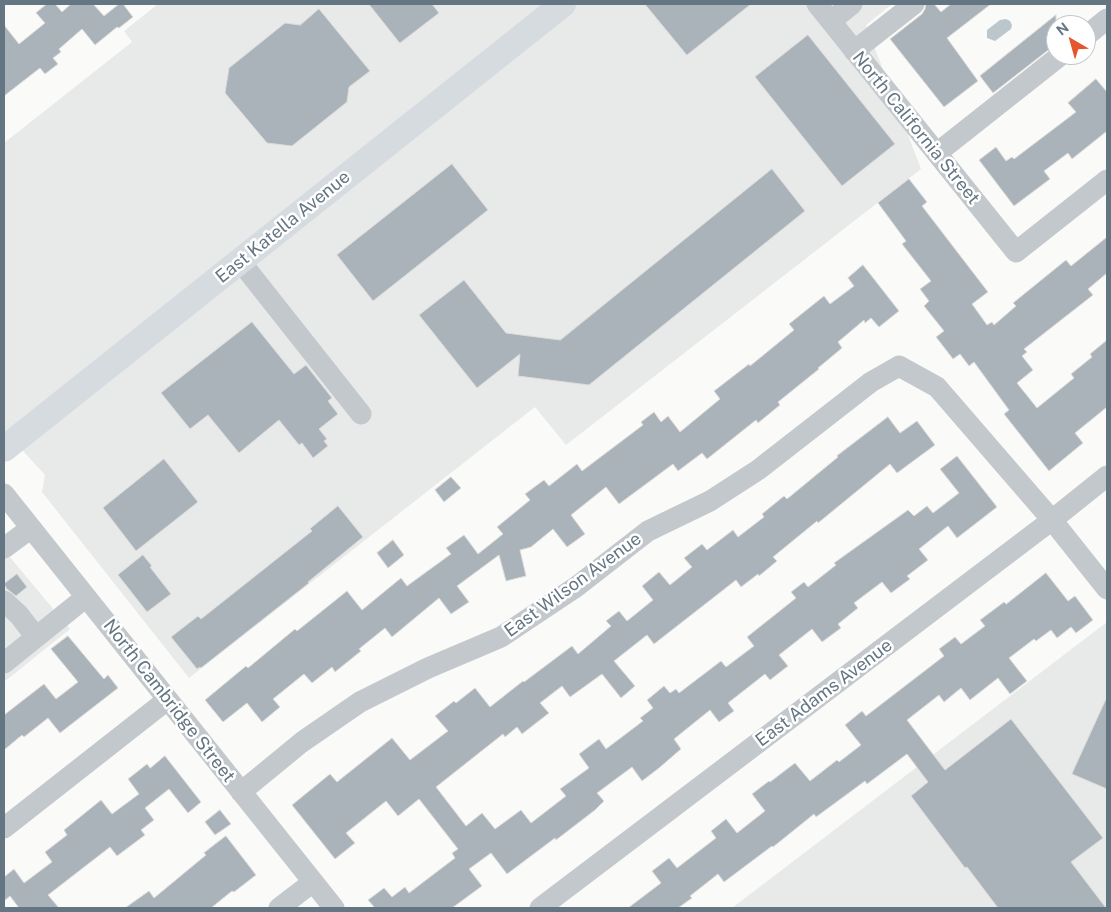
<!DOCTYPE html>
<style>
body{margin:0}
#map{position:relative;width:1111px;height:912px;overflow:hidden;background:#fafaf8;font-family:"Public Sans",sans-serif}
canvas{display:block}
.frame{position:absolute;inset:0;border:5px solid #657683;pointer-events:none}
.north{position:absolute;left:1046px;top:15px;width:50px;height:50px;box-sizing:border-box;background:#fff;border:1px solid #c1c8cd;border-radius:50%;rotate:322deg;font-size:14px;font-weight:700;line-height:20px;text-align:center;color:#657683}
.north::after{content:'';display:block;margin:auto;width:18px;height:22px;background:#e4572e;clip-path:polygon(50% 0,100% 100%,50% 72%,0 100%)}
</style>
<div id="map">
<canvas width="1111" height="912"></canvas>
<div class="frame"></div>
<div class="north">N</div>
</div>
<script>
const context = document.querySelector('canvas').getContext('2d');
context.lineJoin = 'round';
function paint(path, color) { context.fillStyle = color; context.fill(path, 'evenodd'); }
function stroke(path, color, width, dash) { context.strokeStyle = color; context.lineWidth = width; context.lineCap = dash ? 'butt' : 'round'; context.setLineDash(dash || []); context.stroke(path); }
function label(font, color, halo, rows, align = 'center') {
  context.font = font + ' "Public Sans",sans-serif'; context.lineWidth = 5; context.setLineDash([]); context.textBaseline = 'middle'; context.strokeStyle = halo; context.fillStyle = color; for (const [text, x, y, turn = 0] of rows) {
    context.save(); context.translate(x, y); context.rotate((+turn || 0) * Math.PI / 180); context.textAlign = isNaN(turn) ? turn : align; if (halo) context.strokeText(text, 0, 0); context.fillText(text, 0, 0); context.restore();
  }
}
paint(new Path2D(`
 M158 4H892L866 25 921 169 566 445 535 407 189 678 42 492 45 475 4 430V143L132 42 124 31Z
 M4 550 70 629 4 682Z
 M1107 622V908H732Z`), '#e8e9e9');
paint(new Path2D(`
 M1006 19 1010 21 1012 25 1011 29 995 41 987 38V30L1000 20Z`), '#bbc7cb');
const building = new Path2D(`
 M47 4H55L62 12 71 4H93L104 16 119 4H123L133 17 119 28 117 27 95 45 82 29 59 49 61 52 53 58 58 64 45 74 40 68 4 96V25L19 44 45 23 36 13Z
 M369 4H432L439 13 400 43Z
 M645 4H751L687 55Z
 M926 4H934L941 12 951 4H991L947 38 978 81 944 107 890 39 922 14 925 9Z
 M319 9 370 71 349 87 347 102 292 146 267 143 225 93 229 68 285 23 300 25Z
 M1056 15V44L993 93 980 76Z
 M808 35 895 144 842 186 755 77Z
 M1096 79 1107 92V131L1072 159 1068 153 1044 171 1050 179 1014 206 979 160 996 147 1006 161 1012 157 1014 159 1076 112 1068 103Z
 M452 164 488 210 373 301 337 255Z
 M772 169 805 211 589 385 518 376 520 354 477 388 419 315 464 280 506 333 560 340Z
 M909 179 927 202 922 206 988 292 972 304 987 325 992 322 994 325 1016 306 1013 303 1066 260 1071 266 1107 237V273L1088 289 1093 295 1024 349 1027 352 1022 356 1033 370 1017 383 1037 408 1074 378 1071 374 1092 357 1090 354 1107 340V407L1075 433 1083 443 1049 471 1004 414 1009 410 974 362 969 366 960 354 953 359 936 337 944 331 924 306 929 301 920 289 931 281 902 244 906 241 878 203Z
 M863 265 899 311 879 327 871 318 865 323 864 320 838 342 842 348 818 368 819 369 778 402 780 405 758 423 756 420 707 459 702 453 678 471 673 464 619 504 606 487 571 515 585 534 567 547 553 529 531 547 520 550 526 576 506 581 499 555 457 586 469 602 451 614 439 598 392 637 385 628 359 649 361 651 335 672 332 667 312 683 304 674 273 699 280 707 262 722 247 703 223 722 205 700 246 666 248 668 295 629 297 631 347 591 362 610 401 578 407 586 451 554 446 548 464 535 478 554 503 534 497 527 530 500 525 494 544 480 549 486 577 464 582 471 643 425 641 422 654 412 661 422 668 416 680 432 720 399 714 391 749 364 750 366 794 330 789 324 824 296 830 304 854 286 848 278Z
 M252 322 294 374 306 365 332 398 328 401 338 414 319 429 327 439 324 441 328 446 313 458 302 443 299 445 279 420 239 453 208 415 190 429 161 393Z
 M888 417 900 433 917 421 935 445 897 473 890 464 818 523 817 521 773 557 777 561 759 576 758 574 741 587 736 580 654 644 647 635 614 661 635 686 621 698 602 674 570 697 562 686 540 703 549 713 522 734 517 727 505 737 503 734 436 787 466 826 482 813 495 829 521 810 531 823 566 796 560 789 589 768 579 754 599 739 606 749 643 721 640 718 653 708 647 700 664 686 670 693 676 689 679 693 721 661 726 667 754 646 747 637 796 598 791 592 804 582 808 587 836 565 834 563 908 510 914 516 927 506 933 513 959 493 940 469 957 456 997 507 957 538 948 526 919 549 928 560 907 576 910 579 891 593 882 582 854 603 858 608 838 624 841 628 822 642 812 629 779 655 788 666 770 680 765 674 728 703 734 711 719 722 710 710 674 739 681 749 659 768 642 781 632 767 597 793 604 801 595 810 556 840 555 838 507 874 491 853 469 869 482 886 452 908H375L368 900 384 888 392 897 405 887 409 893 455 858 452 853 458 849 419 799 398 816 386 801 346 833 355 843 335 859 292 805 330 774 337 782 392 738 410 760 448 731 435 716 454 701 456 703 475 688 490 707 523 681 524 682 572 646 578 654 611 626 606 621 619 611 627 621 653 600 642 586 659 572 670 585 692 567 684 558 702 544 707 550 733 530 738 537 764 517 762 514 784 496 787 499 838 457 837 456Z
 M164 459 198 502 136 551 103 508Z
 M451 477 461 488 444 502 435 490Z
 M338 506 363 537 308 582 309 583 201 668 200 667 197 669 171 637 198 616 201 619 312 531 310 529Z
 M393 540 404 555 388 568 377 553Z
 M143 555 152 566 150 567 171 594 147 612 118 575Z
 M1046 573 1068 601 1075 596 1093 620 1076 633 1071 627 1057 638 1051 630 1036 641 1034 639 1009 658 1027 681 1010 694 998 678 970 700 961 688 944 702 939 695 907 720 945 770 1011 719 1103 838 1071 862 1106 908H998L967 867 965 868 911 796 928 782 907 754 867 784 865 781 816 817 814 814 773 847 772 846 724 882 718 874 690 896 692 898 678 908H628L661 883 652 871 669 858 677 868 716 838 711 831 726 819 737 833 765 811 752 794 769 781 770 782 795 763 810 781 837 760 839 762 861 745 845 725 862 711 866 716 944 656 939 649 955 637 961 644 985 626 980 620 1004 602 1006 604Z
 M17 574 27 587 16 596 7 589 4 584Z
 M68 636 104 679 108 675 118 688 60 733 48 718 24 737 22 735 4 750V715L44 684 56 699 78 682 51 649Z
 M1107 697V789L1072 774Z
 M165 756 201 802 188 813 169 789 145 808 154 820 141 830 145 835 117 856 110 847 48 895 59 908H19L10 896 4 901V877L14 869 24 883 52 862 45 852 67 835 64 830 101 800 112 814 139 794 128 779 147 764 150 768Z
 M220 810 231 824 215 835 205 822Z
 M226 836 256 875 234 892 232 891 211 908H125L149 891 154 898 206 855 204 853Z`);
paint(building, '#aab3b9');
stroke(building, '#dcdcda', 1);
stroke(new Path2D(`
 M817 4 1016 252 1107 180
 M831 21 852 4
 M1086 36 1107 19
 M854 51 914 4
 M937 153 1061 55
 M240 261 361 414
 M4 494 334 908
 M4 548 31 528
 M4 601 19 615 36 637
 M4 663 86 597
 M241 792 302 742 360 702 428 668 501 637 576 587 648 531 710 501 758 470 871 382 899 366 937 387 1052 520 1107 589
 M4 828 167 700
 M279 908 313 882
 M540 908 1052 520 1107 476`), '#c3c8cc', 21);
stroke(new Path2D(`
 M4 449 563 4`), '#d6dbdf', 26);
label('18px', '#657683', '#fff', [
 ["North California Street",916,128,51],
 ["East Katella Avenue",283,227,-39],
 ["East Wilson Avenue",573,585,-36],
 ["East Adams Avenue",824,693,-37],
 ["North Cambridge Street",169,701,52]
]);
</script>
